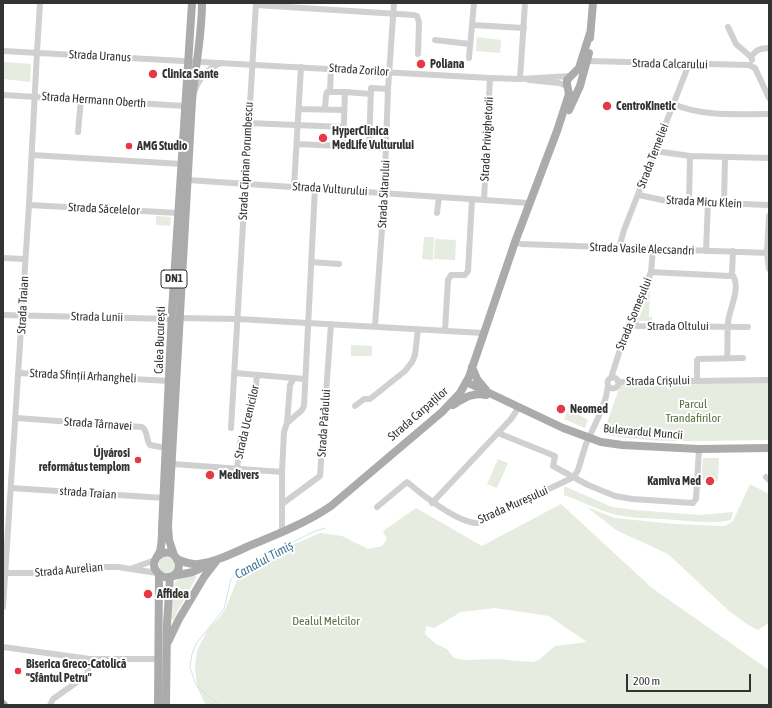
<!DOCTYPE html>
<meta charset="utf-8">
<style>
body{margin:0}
#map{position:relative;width:772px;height:708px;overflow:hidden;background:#fff;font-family:"Asap Condensed",sans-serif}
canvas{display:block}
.frame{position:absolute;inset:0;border:4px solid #333;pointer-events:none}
.scale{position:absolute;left:626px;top:674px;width:125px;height:18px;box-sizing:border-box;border:2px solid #333;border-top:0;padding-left:5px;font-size:12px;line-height:14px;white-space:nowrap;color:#333;-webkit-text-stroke:3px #fff;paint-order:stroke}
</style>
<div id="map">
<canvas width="772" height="708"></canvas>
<div class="frame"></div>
<div class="scale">200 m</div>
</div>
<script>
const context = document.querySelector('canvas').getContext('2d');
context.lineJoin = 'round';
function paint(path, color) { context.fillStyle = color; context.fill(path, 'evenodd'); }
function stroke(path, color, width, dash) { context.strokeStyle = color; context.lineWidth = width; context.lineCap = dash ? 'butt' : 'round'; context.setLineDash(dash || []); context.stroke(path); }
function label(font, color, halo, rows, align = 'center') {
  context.font = font + ' "Asap Condensed",sans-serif'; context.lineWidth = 4; context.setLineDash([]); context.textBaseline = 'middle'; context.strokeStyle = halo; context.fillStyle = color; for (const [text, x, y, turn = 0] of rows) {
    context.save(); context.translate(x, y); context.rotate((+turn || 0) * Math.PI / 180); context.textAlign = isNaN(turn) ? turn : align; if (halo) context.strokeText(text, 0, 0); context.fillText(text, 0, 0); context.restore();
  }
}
paint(new Path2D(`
 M477 37 501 40 500 53 476 51Z
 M4 62 31 64 30 82 3 79Z
 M156 216 171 217 170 226 156 225Z
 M424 237H434L433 260 422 259Z
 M435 239 456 240 455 260 434 259Z
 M651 277H653V284L650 285 649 317H652V321H639V324L635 322V317L639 318 646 299 642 298Z
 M351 345 372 346V356H351Z
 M769 381V440C714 440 657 445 603 434L621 383Z
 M569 409 588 420 585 428 564 419Z
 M703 458H719L718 481H712L711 480H701Z
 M498 459 508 463 497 488 487 484Z
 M750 484 769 494V623L758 630 748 625 728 610 668 554 616 530 587 507 615 518 674 524 725 526 733 521Z
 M564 486 612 507 635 510 699 515 733 512 731 520C707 525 685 520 661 519 645 518 628 518 613 514 596 509 580 501 564 495Z
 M561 504 652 588 769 670V705L205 704 197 687 195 666 197 651 208 629 220 617 225 610 237 580 274 553 320 533 342 536 368 549 382 546 387 539 383 531 416 508 482 546ZM495 608 549 616 587 642 555 646 540 659 533 662 516 661 499 659 463 660 454 658 447 649 436 644 425 634 426 626 434 628 461 612Z
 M159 565a8 8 0 1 1 16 0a8 8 0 1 1-16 0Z
 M197 576 173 620 170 619 175 582 183 577Z`), '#e6ecdf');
stroke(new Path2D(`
 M219 705 196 685 190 667 192 654 196 644 224 609 231 579 239 571 257 564 285 546 313 532 325 528`), '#cfe2ee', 1);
stroke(new Path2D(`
 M256 5 414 15 417 16 419 22 418 54
 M473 25 524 28
 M728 27 736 44 751 57
 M435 40 470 44
 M3 51 490 78 520 79 570 76
 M469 58 474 3
 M752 60 751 57C756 50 760 48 769 48
 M588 61 749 65 755 68 769 98
 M520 79 525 3
 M529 80 559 83 567 86
 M195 90C200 77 209 67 222 63
 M330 91 331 68
 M345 92 371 94
 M3 95 185 106
 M673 104C704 117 736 114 769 114
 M299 109 344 110
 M325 109 326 96 327 92H345L343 146
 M248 123 344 127
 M78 132 81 99
 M297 144 386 148
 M369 147 371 88 388 89
 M655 151 690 156 769 158
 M32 155 182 164
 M188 180 529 203
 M294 187 301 67
 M639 195 667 201 769 205
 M484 200 490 78
 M689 202 690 156
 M724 203 725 158
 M29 205 179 213
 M437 213 439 197
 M769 216 767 253 769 269
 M515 242 521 244 769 253
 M619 248 624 230 689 64
 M706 251 708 202
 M3 258 25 259
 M311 262 339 264
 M651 272 729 276 732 274 733 251
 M3 315 172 319
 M179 318 238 319 483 333
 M629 324 638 326 748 327
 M375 326 384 201 388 89 394 3
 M445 330 448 280 451 275H465L468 271 472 199
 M727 358C728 346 727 335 728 323 729 308 742 288 732 274
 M19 373 170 381
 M235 373 305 379
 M607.5 383a5.5 5.5 0 1 1 11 0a5.5 5.5 0 1 1-11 0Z
 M611 378 623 340 651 272 653 249
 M697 381V360L698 359 743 358
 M618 382 769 380
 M355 406 364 399H370L405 371 412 362 415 355 418 329
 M16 418 142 427C148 431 146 440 150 445L166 448
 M287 423 302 410 304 406 315 188
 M231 428 256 3
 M498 433 555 456 553 466 588 485 615 496 632 499 693 503 696 499 699 449
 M173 464 282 472
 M237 469 240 443 255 394 257 375
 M766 477 769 480
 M11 488 164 498
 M432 503 511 419 519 407
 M282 504 320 476 331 324
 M377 507 407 482C421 494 458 523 477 523L574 477 578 470 586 444 599 416 606 397 608 386
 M282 532V472L284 432 287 423 290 385 294 378
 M133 568 155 560
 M5 573H53L104 567H118L157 573
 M3 607 29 205 37 52 40 3
 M3 647 90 659H158
 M50 705 53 699 87 675 90 659`), '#d0d0d0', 6);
stroke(new Path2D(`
 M590 38 593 3
 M569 110 580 86 589 53
 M472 367 477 379 486 390
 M466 382 563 428 601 442 622 445 699 449 769 448
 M453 405C464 398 473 392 486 395
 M174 555 169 540 168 526 192 101C195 68 202 36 202 3
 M157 557C175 541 189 573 169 577 165 578 161 576 158 573 156 571 154 568 154 565 154 560 158 556 160 551 162 544 162 536 162 529L172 311 192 3
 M177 559C184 562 190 565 198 564 216 562 233 553 249 546 278 534 306 523 331 506L442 412 460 393 469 377 515 242 557 131 569 94 567 84V80L579 68 590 33
 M173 576 193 572 208 565
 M168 642 179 619 204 577 217 560
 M3 704 4 705
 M158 705 159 574
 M166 705 167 624 170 577`), '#ababab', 8);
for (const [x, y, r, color] of [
 [421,64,5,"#e63946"],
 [153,74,5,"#e63946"],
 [607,106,5,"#e63946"],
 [323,138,5,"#e63946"],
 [129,146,4,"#e63946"],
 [561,409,5,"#e63946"],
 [138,460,4,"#e63946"],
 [210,475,5,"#e63946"],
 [710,481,5,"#e63946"],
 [148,594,5,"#e63946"],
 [18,671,4,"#e63946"]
]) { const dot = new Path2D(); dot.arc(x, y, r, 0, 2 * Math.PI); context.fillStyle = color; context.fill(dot); stroke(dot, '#fff', 1.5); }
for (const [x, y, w] of [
 [174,279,26]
]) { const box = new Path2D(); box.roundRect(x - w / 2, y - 9, w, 18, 3); context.fillStyle = '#fff'; context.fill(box); stroke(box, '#333', 1); }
label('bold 11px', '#333', null, [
 ["DN1",174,279]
]);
label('12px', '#333', '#fff', [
 ["Strada Uranus",100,56,3],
 ["Strada Calcarului",670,64,1],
 ["Strada Zorilor",359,70,4],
 ["Strada Hermann Oberth",94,100,4],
 ["Strada Privighetorii",487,139,-87],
 ["Strada Temeliei",653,156,-69],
 ["Strada Ciprian Porumbescu",246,161,-87],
 ["Strada Vulturului",330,189,4],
 ["Strada Sitarului",384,194,-87],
 ["Strada Micu Klein",704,202,3],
 ["Strada Săcelelor",104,209,3],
 ["Strada Vasile Alecsandri",642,249,2],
 ["Strada Traian",23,305,-87],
 ["Strada Someșului",634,314,-68],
 ["Strada Lunii",97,317,1],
 ["Strada Oltului",678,326],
 ["Calea București",160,340,-88],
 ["Strada Sfinții Arhangheli",83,376,3],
 ["Strada Crișului",658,381,-1],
 ["Strada Carpaților",418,414,-41],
 ["Strada Ucenicilor",247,422,-77],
 ["Strada Pârâului",324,423,-86],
 ["Strada Târnavei",98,424,4],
 ["Bulevardul Muncii",643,432,5],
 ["strada Traian",88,493,4],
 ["Strada Mureșului",513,505,-24],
 ["Strada Aurelian",69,570,-5]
]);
label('bold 12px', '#333', '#fff', [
 ["Poliana",430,64],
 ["Clinica Sante",162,74],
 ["CentroKinetic",616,106],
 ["HyperClinica",332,131],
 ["MedLife Vulturului",332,145],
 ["AMG Studio",137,146],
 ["Neomed",570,409],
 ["Újvárosi",130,453,"right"],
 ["református templom",130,467,"right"],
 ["Medivers",219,475],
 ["Kamiva Med",701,481,"right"],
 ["Affidea",157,594],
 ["Biserica Greco-Catolică",26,664],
 ["\"Sfântul Petru\"",26,678]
], 'left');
label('12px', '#56703f', '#fff', [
 ["Parcul",693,404],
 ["Trandafirilor",693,418],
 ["Dealul Melcilor",326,621]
]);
label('italic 13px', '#3f7597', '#fff', [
 ["Canalul Timiș",264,560,-29]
]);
</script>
